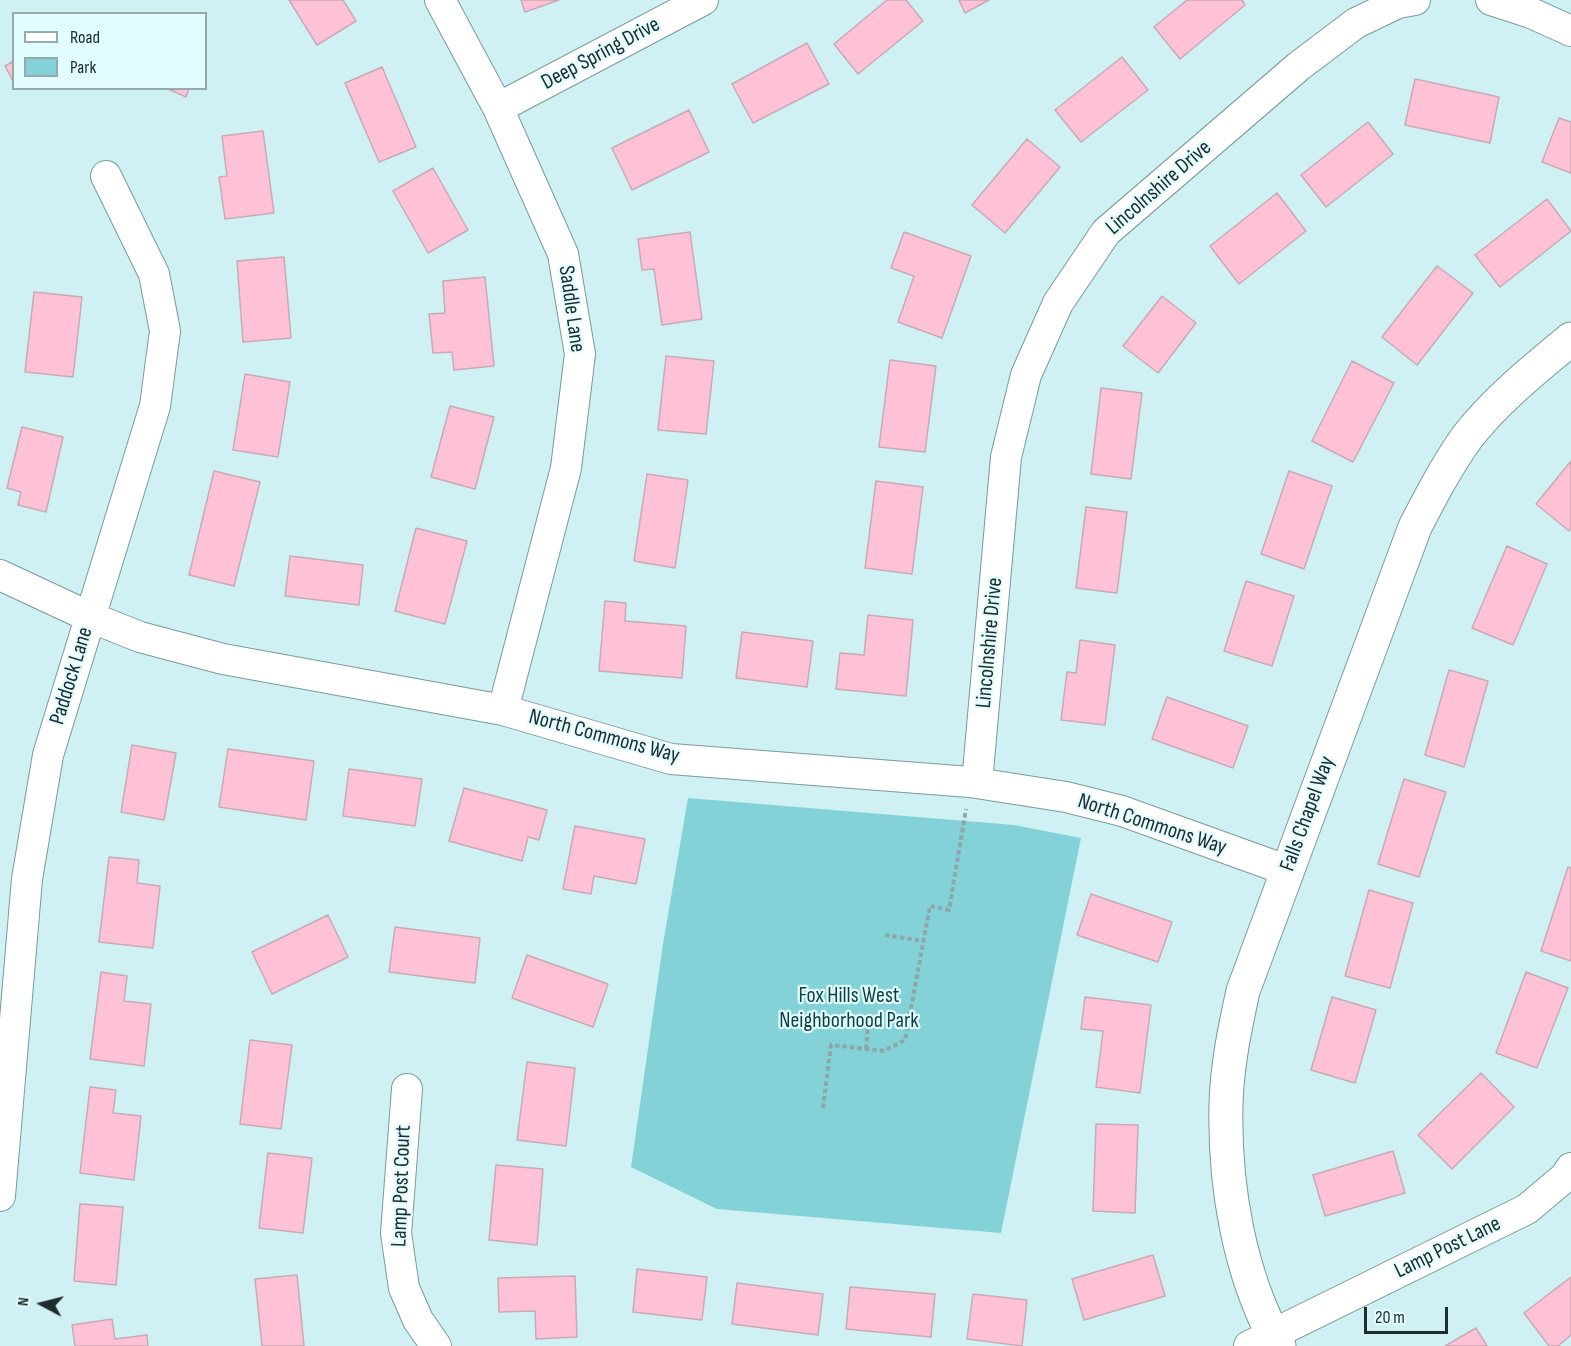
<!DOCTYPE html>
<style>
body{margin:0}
#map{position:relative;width:1571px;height:1346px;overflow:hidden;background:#cff1f4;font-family:"Sofia Sans Condensed",sans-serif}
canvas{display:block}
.legend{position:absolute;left:12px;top:12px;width:195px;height:78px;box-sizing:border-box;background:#e2fdff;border:2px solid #94aaab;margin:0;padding:8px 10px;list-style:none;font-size:18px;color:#202d2e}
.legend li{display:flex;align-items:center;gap:12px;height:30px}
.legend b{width:30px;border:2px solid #94aaab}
.north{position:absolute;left:12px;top:1274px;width:60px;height:60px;-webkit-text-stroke:4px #e2fdff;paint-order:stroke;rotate:277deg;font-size:16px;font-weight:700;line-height:24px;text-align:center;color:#202d2e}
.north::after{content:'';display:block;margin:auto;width:21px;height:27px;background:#202d2e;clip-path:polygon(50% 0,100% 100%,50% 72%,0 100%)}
.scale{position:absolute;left:1364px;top:1307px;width:84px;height:27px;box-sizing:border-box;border:3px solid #202d2e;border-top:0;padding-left:8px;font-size:18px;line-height:21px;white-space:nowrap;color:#202d2e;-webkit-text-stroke:4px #e2fdff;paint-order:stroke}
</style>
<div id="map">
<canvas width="1571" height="1346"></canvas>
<ul class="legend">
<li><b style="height:8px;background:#fff"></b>Road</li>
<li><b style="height:16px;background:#83d2d7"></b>Park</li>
</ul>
<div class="north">N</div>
<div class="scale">20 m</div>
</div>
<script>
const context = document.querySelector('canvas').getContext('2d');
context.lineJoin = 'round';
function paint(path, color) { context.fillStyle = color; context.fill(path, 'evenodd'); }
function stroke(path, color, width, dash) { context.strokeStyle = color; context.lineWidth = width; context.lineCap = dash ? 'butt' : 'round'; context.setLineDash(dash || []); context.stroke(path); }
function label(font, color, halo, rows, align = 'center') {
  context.font = font + ' "Sofia Sans Condensed",sans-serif'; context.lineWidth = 4.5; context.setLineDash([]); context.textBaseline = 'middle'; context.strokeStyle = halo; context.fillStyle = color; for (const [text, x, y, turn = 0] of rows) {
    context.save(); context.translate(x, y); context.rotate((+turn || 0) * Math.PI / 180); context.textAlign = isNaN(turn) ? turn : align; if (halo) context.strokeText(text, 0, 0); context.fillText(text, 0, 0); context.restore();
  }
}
paint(new Path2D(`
 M688 798 1014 825 1081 838 1001 1233 717 1209 631 1167 663 944Z`), '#83d2d7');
const building = new Path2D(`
 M289 0H343L356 21 317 45Z
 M521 0H559L525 12Z
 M887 0H906L923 21 858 74 834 44Z
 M959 0H989L965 13Z
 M1187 0H1242L1245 5 1180 59 1154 27Z
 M807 43 829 84 753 123 732 84Z
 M1122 57 1148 90 1081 142 1055 110Z
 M14 61V83L5 66Z
 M382 67 416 147 379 162 345 83Z
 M1415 79 1499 97 1490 143 1405 125Z
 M166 88H189L186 97Z
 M689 110 709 152 632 190 612 148Z
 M1559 118 1571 122V173L1542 162Z
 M1368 122 1393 154 1326 207 1301 175Z
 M263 131 274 213 225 219 219 177 227 176 222 136Z
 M1027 139 1060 167 1005 233 972 205Z
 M433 168 468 230 428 253 393 191Z
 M1277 193 1306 231 1239 284 1210 246Z
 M1547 199 1571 231 1500 287 1475 255Z
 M690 232 702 319 662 325 654 269 642 270 638 239Z
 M904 232 971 256 942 338 898 322 914 276 891 268Z
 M284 257 291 338 243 342 237 261Z
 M1437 266 1473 293 1417 365 1382 337Z
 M485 277 494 366 454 370 452 352 433 353 429 314 445 313 443 281Z
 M34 292 82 297 73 377 25 372Z
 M1162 296 1196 323 1158 373 1123 346Z
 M666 356 714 361 706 434 658 430Z
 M890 360 936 366 925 452 879 447Z
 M1352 361 1394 383 1353 462 1312 441Z
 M245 374 290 382 278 457 233 450Z
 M1101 388 1142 393 1131 479 1091 474Z
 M450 406 494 417 475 489 431 477Z
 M22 427 63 437 46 512 18 505 21 492 7 488Z
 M1571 461V528L1569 531 1536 504Z
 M214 471 260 482 234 586 189 575Z
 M1289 471 1332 486 1304 569 1261 554Z
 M647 474 688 480 675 568 634 561Z
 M876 481 923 487 912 574 865 568Z
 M1086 507 1127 512 1117 593 1076 588Z
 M416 528 467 541 445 624 395 611Z
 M1507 546 1547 564 1513 645 1472 628Z
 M290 556 363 565 359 605 285 596Z
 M1246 581 1294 596 1272 666 1224 651Z
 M605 601 626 603 625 621 686 626 682 678 599 671Z
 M868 615 913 620 906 696 836 689 840 653 864 655Z
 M742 632 813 641 807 687 736 678Z
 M1080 640 1115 645 1105 725 1061 720 1067 672 1076 673Z
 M1449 670 1488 681 1464 767 1425 755Z
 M1167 697 1248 726 1233 768 1152 739Z
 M132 745 176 753 164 820 121 812Z
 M228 749 314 761 306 820 219 807Z
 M349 769 422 779 415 826 343 816Z
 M1404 779 1446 792 1419 877 1378 864Z
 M464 788 547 810 539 840 528 837 522 861 449 841Z
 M575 826 645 839 636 884 594 876 591 894 563 889Z
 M109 857 139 860 137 883 160 886 153 948 99 942Z
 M1568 867 1571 868V961L1541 951Z
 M1369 890 1413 903 1390 988 1345 976Z
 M1091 894 1172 922 1158 962 1077 935Z
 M328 915 348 957 272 994 252 952Z
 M395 927 480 938 475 983 389 972Z
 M527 955 608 984 593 1027 512 998Z
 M101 972 127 976 124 1001 151 1004 144 1066 90 1059Z
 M1526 972 1568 988 1537 1068 1496 1053Z
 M1085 997 1151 1005 1140 1093 1096 1087 1103 1031 1081 1029Z
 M1332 997 1376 1010 1355 1083 1311 1070Z
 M250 1040 292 1045 281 1129 240 1124Z
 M527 1062 575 1068 566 1146 517 1140Z
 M1481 1073 1514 1107 1452 1169 1418 1135Z
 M90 1087 116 1090 113 1113 141 1116 134 1180 80 1173Z
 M1096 1124 1138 1125 1135 1213 1093 1211Z
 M1393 1151 1405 1193 1325 1216 1313 1175Z
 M268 1153 312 1158 303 1233 259 1228Z
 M496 1165 543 1169 537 1245 489 1240Z
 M80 1204 123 1207 116 1285 74 1281Z
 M1153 1255 1165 1296 1084 1320 1072 1279Z
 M637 1269 707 1277 702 1320 633 1312Z
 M297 1275 304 1346H262L255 1279Z
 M575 1276 577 1337 536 1339 535 1311 499 1312 498 1278Z
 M1571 1277V1335L1558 1346H1549L1524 1313Z
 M737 1283 823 1294 818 1335 732 1324Z
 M850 1287 935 1294 931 1337 846 1329Z
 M973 1294 1027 1300 1022 1346 967 1339Z
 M112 1319 115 1339 147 1335 148 1346H75L72 1325Z
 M1476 1328 1487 1346H1445Z`);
paint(building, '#ffc1d6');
stroke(building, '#c7abb4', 1.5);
const street = new Path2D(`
 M440 0 498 108 563 254 580 354 566 468 503 710
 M1491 0 1531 13 1571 31
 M498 108 703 0
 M0 575 90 617 140 637 223 659 503 710 671 759 970 782 1066 797 1122 811 1286 870
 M977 783 1006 457 1026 375 1058 303 1106 232 1299 66 1356 23 1398 3 1415 0
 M407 1089 396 1233 404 1288 418 1320 436 1346
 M0 1196 27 879 48 755 155 406 165 331 154 274 106 176
 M1249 1346 1527 1209 1565 1177 1571 1168`);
const secondary = new Path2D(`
 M1279 1346C1239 1275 1224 1185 1226 1104 1227 1065 1235 1028 1243 991L1415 527C1431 496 1447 465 1468 436 1497 399 1535 369 1571 339`);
stroke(street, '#7a9a9c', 32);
stroke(secondary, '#7a9a9c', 35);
stroke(new Path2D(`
 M885 935 924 941
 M866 1049 868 1026
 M823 1108 831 1045 884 1051 905 1040 930 906 949 910 966 809`), '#8ca6a9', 4, [4.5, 3]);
stroke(street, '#fff', 30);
stroke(secondary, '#fff', 33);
label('22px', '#202d2e', '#e2fdff', [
 ["Deep Spring Drive",601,54,-28],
 ["Lincolnshire Drive",1159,188,-41],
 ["Saddle Lane",571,309,82],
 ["Lincolnshire Drive",990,643,-85],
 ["Paddock Lane",72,676,-73],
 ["North Commons Way",604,737,15],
 ["Falls Chapel Way",1308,814,-70],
 ["North Commons Way",1152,825,18],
 ["Lamp Post Court",402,1186,-88],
 ["Lamp Post Lane",1448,1248,-26]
]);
label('22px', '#0f3f42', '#e2fdff', [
 ["Fox Hills West",849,996],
 ["Neighborhood Park",849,1021]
]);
</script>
